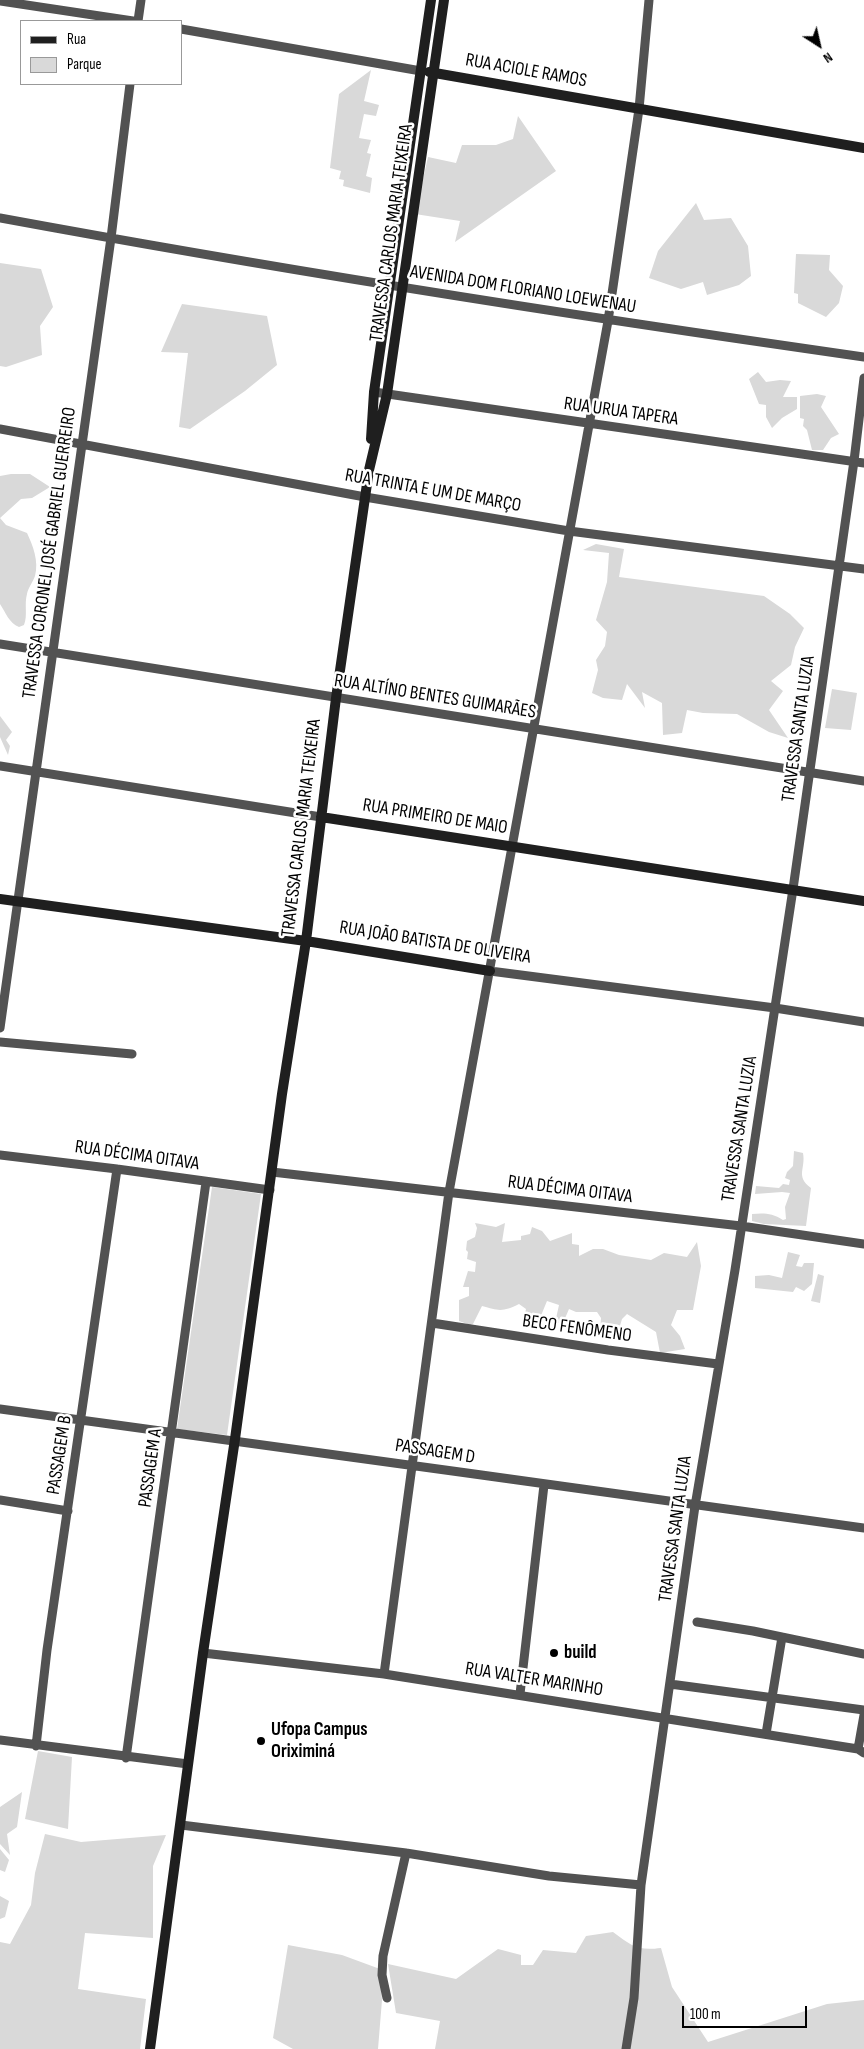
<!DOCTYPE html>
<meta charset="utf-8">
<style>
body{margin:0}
#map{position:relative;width:864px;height:2049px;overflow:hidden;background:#fff;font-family:"Sofia Sans Condensed",sans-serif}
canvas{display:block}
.legend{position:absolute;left:20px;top:20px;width:162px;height:65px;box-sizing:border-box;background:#fff;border:1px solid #999;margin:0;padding:6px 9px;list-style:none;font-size:15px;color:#000}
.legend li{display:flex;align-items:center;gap:10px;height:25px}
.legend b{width:25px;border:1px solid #999}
.north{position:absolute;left:794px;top:20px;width:50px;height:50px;-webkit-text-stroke:4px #fff;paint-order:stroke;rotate:145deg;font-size:14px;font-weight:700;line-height:20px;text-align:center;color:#000}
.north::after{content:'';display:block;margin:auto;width:18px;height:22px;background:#000;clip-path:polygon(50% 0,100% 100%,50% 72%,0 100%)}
.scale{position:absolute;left:682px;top:2006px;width:125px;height:22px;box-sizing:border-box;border:2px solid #000;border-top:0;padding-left:6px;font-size:15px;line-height:18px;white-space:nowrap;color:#000;-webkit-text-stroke:4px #fff;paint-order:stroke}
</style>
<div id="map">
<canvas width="864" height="2049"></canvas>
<ul class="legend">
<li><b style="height:6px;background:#1f1f1f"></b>Rua</li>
<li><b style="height:14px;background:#d9d9d9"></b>Parque</li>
</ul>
<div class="north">N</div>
<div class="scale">100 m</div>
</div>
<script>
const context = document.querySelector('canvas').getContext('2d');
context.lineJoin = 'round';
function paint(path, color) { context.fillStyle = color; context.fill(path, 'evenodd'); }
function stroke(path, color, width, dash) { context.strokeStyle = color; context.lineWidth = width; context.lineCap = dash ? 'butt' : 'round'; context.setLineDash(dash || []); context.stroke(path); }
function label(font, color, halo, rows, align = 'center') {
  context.font = font + ' "Sofia Sans Condensed",sans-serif'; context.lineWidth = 5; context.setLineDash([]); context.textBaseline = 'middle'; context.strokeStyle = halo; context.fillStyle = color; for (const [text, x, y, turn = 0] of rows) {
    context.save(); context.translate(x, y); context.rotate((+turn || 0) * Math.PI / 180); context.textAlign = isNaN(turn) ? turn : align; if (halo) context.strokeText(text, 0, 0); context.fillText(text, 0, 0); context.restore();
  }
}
paint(new Path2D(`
 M371 70 364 101 379 105 376 116 364 114 359 138 371 140 367 153 371 154 366 176 372 178 370 193 343 186 344 180 339 179 341 171 330 168 339 94Z
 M518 116 556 171 455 242 460 221 415 214 428 157 456 163 462 145H496L513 139Z
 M696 203 704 220 731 218 748 246 751 276 739 285 707 295 703 282 681 289 649 278 658 251Z
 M796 254 830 255 829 270 843 286 839 303 826 317 798 303V294L794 293Z
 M0 263 41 269 53 307 40 326 42 355 6 367 0 366Z
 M182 304 267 316 277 365 245 391 190 429 179 427 188 353 161 352Z
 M758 372 766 382 780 380 791 381 783 397H797V409L782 418 772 428 766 417V405L759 404 749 379Z
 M817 394 826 396 821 407 839 434 831 438 823 450H812L807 430 803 426 804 419 800 418V396Z
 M11 474H30L50 487 32 498 21 499 0 518 6 525 27 533C33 546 39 561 35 576 33 582 28 588 27 594 24 605 28 615 24 625L19 627C9 623 6 613 0 604V476Z
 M596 544 624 549 619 577 764 596 790 614 804 628 795 647 791 665 771 681 783 691 769 710 788 738 769 732 737 714 703 713 687 710 682 733 663 735 662 703 642 692 645 708 627 684 622 700 603 698 592 693 598 670 596 660 605 646 607 632 596 620 607 582 609 553 583 550Z
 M832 689 857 693 851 730 825 728Z
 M0 716 12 732 6 740 10 746 8 755 0 737Z
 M794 1151 803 1153C806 1169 795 1176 811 1188L806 1226 764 1224 752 1221V1214C764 1213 772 1213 783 1220L786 1219 785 1207 790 1193 782 1192 755 1194 756 1186 779 1188 783 1184 789 1185 790 1180 785 1178 787 1172 793 1166Z
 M212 1187 261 1194 227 1435 177 1429Z
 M475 1223 496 1227 505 1223 502 1242 521 1240V1236L530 1234 532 1227 542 1231 550 1241 572 1233V1244L579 1245V1256L593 1249H603L619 1255 651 1260 664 1253 687 1257 697 1242 701 1266 693 1310H677L671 1325 680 1336 685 1349 660 1353 656 1332 627 1314 622 1319 619 1329 611 1333 600 1332 601 1318 597 1312H576L569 1309 563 1323H555L559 1305 547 1301 540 1318 534 1315 527 1324 523 1322 526 1309 519 1304C503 1312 499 1311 482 1306L473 1324 470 1325 459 1321V1300L469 1296V1287H463L468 1271 475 1272 476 1262 467 1259 468 1252 466 1250 467 1241 475 1237 477 1228Z
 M788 1252 800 1255 796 1266 802 1267 804 1263H814L812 1284 804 1291 796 1287 793 1292 755 1288V1276L769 1275 782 1278Z
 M818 1274 824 1276 820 1303 811 1301Z
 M38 1751 72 1757 68 1829 25 1819Z
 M22 1792 17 1827 7 1834 10 1855 0 1844V1807Z
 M45 1834 81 1842 166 1835 153 1866V1938L85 1933 78 1989 146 1999 140 2049H0V1942L10 1944 31 1905 35 1873Z
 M0 1849 9 1860 5 1872 0 1870Z
 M0 1896 9 1901 5 1917 0 1919Z
 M613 1932C632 1946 637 1951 661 1948L672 1987 708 2042 827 2004 864 2000V2049H435L440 2021 396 2013 388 1964 456 1979 498 1949 521 1955V1965H533L543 1950 576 1953 586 1936Z
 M288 1945 342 1955 380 1969 382 2000 378 2049H293L273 2038Z`), '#d9d9d9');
stroke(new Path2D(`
 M0 1 133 21
 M138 21 141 0
 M181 29 421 71
 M0 218C287 271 575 316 864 357
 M374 392 864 463
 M0 429 365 497 569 531 864 569
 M0 644 864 781
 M0 766 321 817
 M490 971 775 1008 864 1022
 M0 1028 111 238 130 84
 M0 1042 132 1054
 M0 1155 117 1169 270 1190
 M272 1172 741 1226 864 1244
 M432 1323 608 1350 718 1364
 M0 1409C288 1446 576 1490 864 1528
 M0 1500 68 1511
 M697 1622 753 1631 864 1654
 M203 1653 384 1674 858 1749 864 1753
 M384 1674 449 1192 608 321 639 109 649 0
 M670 1684 864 1710
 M520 1694 544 1485
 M766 1734 782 1637
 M0 1740 188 1764
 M36 1746 47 1650 117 1169
 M858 1749 864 1715
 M126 1758 206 1182
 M181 1825 406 1853 549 1876 641 1885
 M387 1998 382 1975 383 1956 406 1853
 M626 2049 634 1998 641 1885 695 1506 735 1270 793 889 854 461 864 378`), '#525252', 9);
stroke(new Path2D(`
 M429 72 864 148
 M371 439 374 392 431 0
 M321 817 864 901
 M0 899 306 941 490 971
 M150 2049 203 1653 235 1439 282 1094 306 941 336 698 369 470 387 394 444 0`), '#1f1f1f', 10);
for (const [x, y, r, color] of [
 [554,1653,5,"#000"],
 [261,1741,5,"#000"]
]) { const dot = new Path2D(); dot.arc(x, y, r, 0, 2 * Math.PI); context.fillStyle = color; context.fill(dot); stroke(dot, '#fff', 2); }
label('19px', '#000', '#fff', [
 ["RUA ACIOLE RAMOS",526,71,10],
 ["TRAVESSA CARLOS MARIA TEIXEIRA",392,233,-82],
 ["AVENIDA DOM FLORIANO LOEWENAU",523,290,9],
 ["RUA URUA TAPERA",621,412,8],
 ["RUA TRINTA E UM DE MARÇO",433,491,10],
 ["TRAVESSA CORONEL JOSÉ GABRIEL GUERREIRO",50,553,-82],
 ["RUA ALTÍNO BENTES GUIMARÃES",435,697,9],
 ["TRAVESSA SANTA LUZIA",799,729,-82],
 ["RUA PRIMEIRO DE MAIO",435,817,9],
 ["TRAVESSA CARLOS MARIA TEIXEIRA",302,828,-83],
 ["RUA JOÃO BATISTA DE OLIVEIRA",435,943,9],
 ["TRAVESSA SANTA LUZIA",740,1129,-81],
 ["RUA DÉCIMA OITAVA",137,1156,8],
 ["RUA DÉCIMA OITAVA",570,1190,7],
 ["BECO FENÔMENO",577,1329,8],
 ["PASSAGEM D",435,1452,9],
 ["PASSAGEM B",60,1455,-81],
 ["PASSAGEM A",151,1468,-82],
 ["TRAVESSA SANTA LUZIA",676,1529,-82],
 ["RUA VALTER MARINHO",534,1680,9]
]);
label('bold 19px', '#000', '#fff', [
 ["build",564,1653],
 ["Ufopa Campus",271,1730],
 ["Oriximiná",271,1752]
], 'left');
</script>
